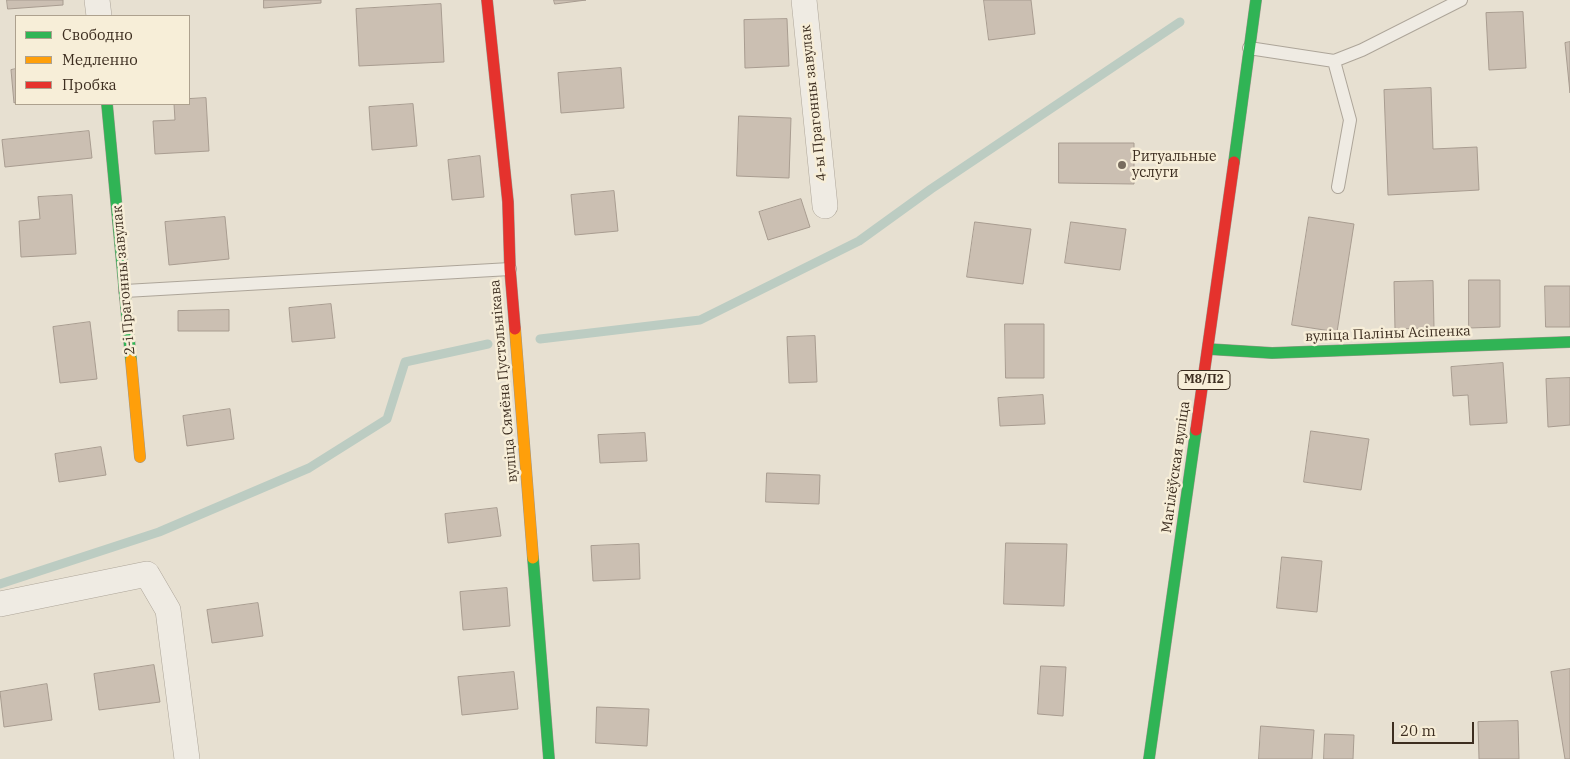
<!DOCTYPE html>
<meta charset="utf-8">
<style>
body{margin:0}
#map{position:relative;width:1570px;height:759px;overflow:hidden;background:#e7e0d1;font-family:"IBM Plex Serif",serif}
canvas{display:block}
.legend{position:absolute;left:15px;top:15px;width:175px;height:90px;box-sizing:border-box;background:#f7eed8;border:1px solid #ada18e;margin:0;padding:6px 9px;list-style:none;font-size:15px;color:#3d2e20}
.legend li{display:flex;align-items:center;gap:10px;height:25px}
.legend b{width:25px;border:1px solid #ada18e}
.scale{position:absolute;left:1392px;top:722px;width:82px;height:22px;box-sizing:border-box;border:2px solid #3d2e20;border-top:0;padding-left:6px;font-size:15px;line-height:18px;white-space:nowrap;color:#3d2e20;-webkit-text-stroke:4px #f7eed8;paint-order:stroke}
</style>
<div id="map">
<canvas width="1570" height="759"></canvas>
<ul class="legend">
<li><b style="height:6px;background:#30b455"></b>Свободно</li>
<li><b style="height:6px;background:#ff9f0a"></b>Медленно</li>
<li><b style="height:6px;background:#e5322d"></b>Пробка</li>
</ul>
<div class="scale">20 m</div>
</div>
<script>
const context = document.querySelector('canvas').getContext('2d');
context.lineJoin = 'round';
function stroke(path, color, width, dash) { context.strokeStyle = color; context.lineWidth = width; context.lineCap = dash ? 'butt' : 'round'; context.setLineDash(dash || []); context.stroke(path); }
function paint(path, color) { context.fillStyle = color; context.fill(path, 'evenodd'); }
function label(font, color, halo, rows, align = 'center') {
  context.font = font + ' "IBM Plex Serif",serif'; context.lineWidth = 5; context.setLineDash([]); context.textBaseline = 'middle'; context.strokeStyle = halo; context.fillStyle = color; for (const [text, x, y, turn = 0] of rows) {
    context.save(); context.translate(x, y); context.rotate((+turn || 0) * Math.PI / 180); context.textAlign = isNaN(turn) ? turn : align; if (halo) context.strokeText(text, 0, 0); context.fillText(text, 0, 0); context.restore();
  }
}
stroke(new Path2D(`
 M540 339 700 320 859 241 931 189 1180 22
 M0 584 159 532 309 468 387 419 405 362 488 344`), '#bcccc2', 9);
const building = new Path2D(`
 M7 0H63V5L8 9Z
 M264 0H321V3L264 8Z
 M554 0H586L555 4Z
 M984 0H1031L1035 34 989 40Z
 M441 4 444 62 359 66 356 9Z
 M1523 12 1526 68 1489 70 1486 13Z
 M787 19 789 66 745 68 744 20Z
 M1570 42V93L1565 43Z
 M621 68 624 108 561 113 558 73Z
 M16 69V102L14 103 11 70Z
 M1431 88 1433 149 1477 147 1479 190 1388 195 1384 90Z
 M206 98 209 151 155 154 153 121 175 120 174 104H189V99Z
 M413 104 417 146 372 150 369 107Z
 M739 116 791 118 789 178 737 176Z
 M89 131 92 158 5 167 2 140Z
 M1059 143H1134V184L1059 183Z
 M480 156 484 197 452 200 448 160Z
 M614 191 618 231 575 235 571 195Z
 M72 195 76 254 21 257 19 221 40 219 38 197Z
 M801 199 810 227 768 240 759 212Z
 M225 217 229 259 169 265 165 222Z
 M1309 217 1354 224 1337 332 1292 325Z
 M975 222 1031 229 1023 284 967 277Z
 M1071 222 1126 229 1120 270 1065 263Z
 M1469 280H1500V327L1469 328Z
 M1433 281 1434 328 1395 329 1394 282Z
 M1545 286H1570V327H1546Z
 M331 304 335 338 292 342 289 308Z
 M229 310V331H178V311Z
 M90 322 97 379 60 383 53 327Z
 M1005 324H1044V378H1006Z
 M815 336 817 382 789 383 787 337Z
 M1503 363 1507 423 1470 425 1468 395 1453 396 1451 367Z
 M1570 378V425L1548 427 1546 379Z
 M1043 395 1045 424 1000 426 998 398Z
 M230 409 234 439 187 446 183 416Z
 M1311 431 1369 439 1361 490 1304 482Z
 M645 433 647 461 600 463 598 435Z
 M101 447 106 475 59 482 55 454Z
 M767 473 820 475 819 504 766 502Z
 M497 508 501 536 448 543 445 514Z
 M1006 543 1067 544 1064 606 1004 604Z
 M639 544 640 579 593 581 591 546Z
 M1282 557 1322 561 1317 612 1277 608Z
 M507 588 510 626 463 630 460 592Z
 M258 603 263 636 212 643 207 610Z
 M154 665 160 702 99 710 94 674Z
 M1041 666 1066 667 1063 716 1038 714Z
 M1570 669V759H1565L1551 672Z
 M514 672 518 709 462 715 458 677Z
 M47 684 52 720 4 727 0 692Z
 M597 707 649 709 647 746 596 743Z
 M1518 721 1519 759H1479L1478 722Z
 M1261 726 1314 730 1312 759H1259Z
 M1325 734 1354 735 1353 759H1324Z`);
paint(building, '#cbbfb2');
stroke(building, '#a89c90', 1);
const lane = new Path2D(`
 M1249 48 1334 61 1362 50 1461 0
 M1334 61 1350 120 1338 187
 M125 291 510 269`);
const street = new Path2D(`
 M97 0 99 16
 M804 0 825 206
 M0 604 147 574 168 610 187 759`);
const fast = new Path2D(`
 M107 104 131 360
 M1234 162 1256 0
 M1208 349 1272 353 1570 342
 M533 558 549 759
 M1149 759 1196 430`);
const slow = new Path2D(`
 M515 329 533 558
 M131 360 140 457`);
const jam = new Path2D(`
 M487 0 508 202 510 269 515 329
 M1196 430 1234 162`);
stroke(lane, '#ada599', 14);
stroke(street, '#ada599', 26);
stroke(fast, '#9c958a', 12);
stroke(slow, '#9c958a', 12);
stroke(jam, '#9c958a', 12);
stroke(lane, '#efebe3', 12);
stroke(street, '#efebe3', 25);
stroke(fast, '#30b455', 11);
stroke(slow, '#ff9f0a', 11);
stroke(jam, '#e5322d', 11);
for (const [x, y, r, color] of [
 [1122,165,5,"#786c5e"]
]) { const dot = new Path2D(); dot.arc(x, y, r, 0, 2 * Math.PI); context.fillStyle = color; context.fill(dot); stroke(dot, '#f7eed8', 2); }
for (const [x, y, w] of [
 [1204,380,52]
]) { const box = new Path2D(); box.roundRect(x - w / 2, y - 9.5, w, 19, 4); context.fillStyle = '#f7eed8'; context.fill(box); stroke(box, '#3d2e20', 1); }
label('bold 12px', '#3d2e20', null, [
 ["М8/П2",1204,380]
]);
label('14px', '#3d2e20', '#f7eed8', [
 ["4-ы Прагонны завулак",814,103,-96],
 ["2-і Прагонны завулак",124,280,-95],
 ["вуліца Паліны Асіпенка",1388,334,-2],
 ["вуліца Сямёна Пустэльнікава",504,381,-95],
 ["Магілёўская вуліца",1176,467,-82]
]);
label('14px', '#3d2e20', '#f7eed8', [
 ["Ритуальные",1132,157],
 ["услуги",1132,173]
], 'left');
</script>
